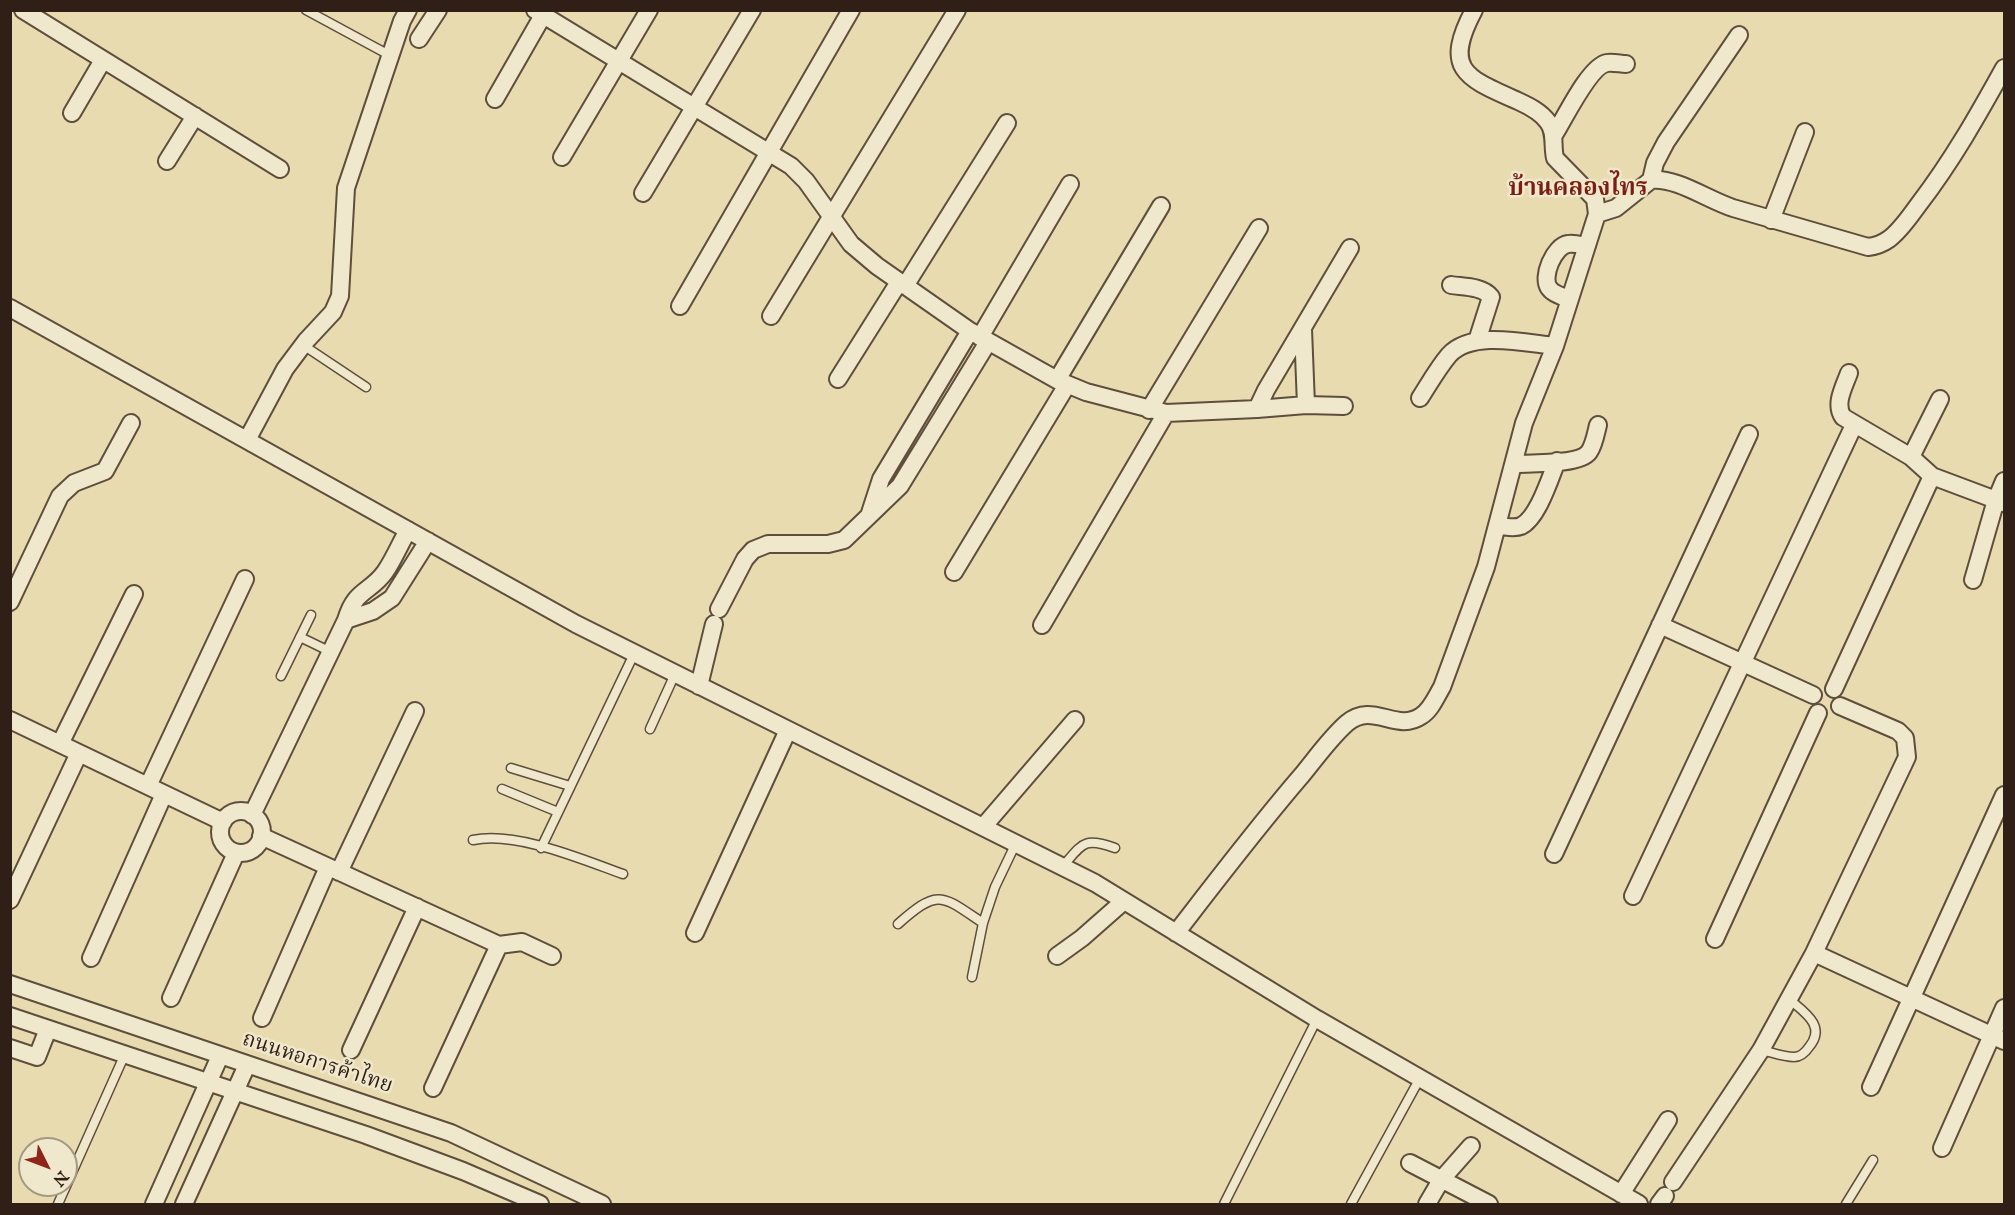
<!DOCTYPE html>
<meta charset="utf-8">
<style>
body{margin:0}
#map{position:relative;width:2015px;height:1215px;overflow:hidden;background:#e8dbb0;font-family:"IM FELL English",serif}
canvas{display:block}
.frame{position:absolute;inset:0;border:12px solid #301f16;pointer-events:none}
.north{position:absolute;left:18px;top:1137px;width:60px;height:60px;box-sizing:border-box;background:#f0e8cc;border:2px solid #a39883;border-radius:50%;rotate:132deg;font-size:16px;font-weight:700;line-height:24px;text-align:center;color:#301f16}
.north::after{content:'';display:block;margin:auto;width:21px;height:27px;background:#8f2418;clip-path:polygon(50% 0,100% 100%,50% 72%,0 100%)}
</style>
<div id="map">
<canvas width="2015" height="1215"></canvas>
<div class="frame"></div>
<div class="north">N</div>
</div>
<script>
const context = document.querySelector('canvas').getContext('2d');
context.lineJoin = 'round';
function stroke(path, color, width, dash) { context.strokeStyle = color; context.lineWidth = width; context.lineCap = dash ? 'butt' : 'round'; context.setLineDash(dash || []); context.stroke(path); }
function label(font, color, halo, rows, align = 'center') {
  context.font = font + ' "IM FELL English","Noto Serif Thai",serif'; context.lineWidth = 5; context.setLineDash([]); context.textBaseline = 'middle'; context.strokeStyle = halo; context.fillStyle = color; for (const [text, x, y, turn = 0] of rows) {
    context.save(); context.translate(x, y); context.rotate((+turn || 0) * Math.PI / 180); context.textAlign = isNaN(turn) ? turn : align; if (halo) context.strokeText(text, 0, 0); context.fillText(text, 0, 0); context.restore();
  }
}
const lane = new Path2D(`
 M306 10 391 56
 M303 345 366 387
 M300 637 331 652
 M281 676 311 615
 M650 729 675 674
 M511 768 570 786
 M502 789 558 812
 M473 840C516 831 581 859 623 874
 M541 848 634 654
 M1063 866C1083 843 1084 837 1115 848
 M898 924C939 888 941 895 983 923
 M972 977 983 923 995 887 1016 843
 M1761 1050C1771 1052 1783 1057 1794 1057 1801 1057 1805 1053 1809 1047 1827 1026 1804 1012 1789 999
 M58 1204 125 1054
 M1224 1204 1317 1019
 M1351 1204 1420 1078
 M1846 1204 1873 1160`);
const street = new Path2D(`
 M23 10 280 169
 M535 10 791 166 806 181 851 244 877 266 970 331 1057 380 1086 392 1166 413 1257 409 1266 390 1350 248
 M419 39 438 10
 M495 99 546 10
 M72 113 103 60
 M1554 135C1564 120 1589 66 1607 63 1613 62 1621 64 1626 64
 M562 157 649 10
 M167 161 195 116
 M1651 180C1676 177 1708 200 1733 208L1868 247C1877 246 1882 244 1889 239 1901 230 1910 216 1919 204 1952 161 1978 115 2004 68
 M643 193 752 10
 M1597 214 1616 208 1651 180 1655 163 1666 142 1739 35
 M1771 220 1805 132
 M1451 285C1463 287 1482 286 1491 297L1477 341
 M905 286 1007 123
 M1570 299C1563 297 1553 294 1549 288 1541 277 1554 246 1568 244 1574 243 1581 245 1587 246
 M680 306 851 10
 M10 308 576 624 1095 883 1317 1019 1639 1204
 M771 316 957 10
 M1303 329 1306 405
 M980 337 1070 184
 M1849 373C1844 387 1834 404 1843 417L1911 457 1932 476 2004 503
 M838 379 899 282
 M1057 380 1161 206
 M1420 398C1429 384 1438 368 1449 355 1472 330 1525 343 1555 346
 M1257 409 1306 405 1344 406
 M1149 410 1259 228
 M247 440 285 369 306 341 333 312 340 296 346 188 402 21 408 10
 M1911 457 1940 399
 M1514 464C1530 463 1580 465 1589 452 1594 445 1596 433 1598 425
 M869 516 881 479 970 331
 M1498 526C1505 526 1514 529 1521 526 1538 518 1550 478 1557 461
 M408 530C400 544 394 559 385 572 370 593 355 589 346 620L373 611 392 598 428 541
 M954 572 1067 385
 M1973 580 1996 500 2004 481
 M10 602 60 496 74 483 105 471 131 423
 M719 609 745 559 753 550 768 544H828L844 540 900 486 988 342
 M1042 625 1166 413
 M1660 625 1813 695
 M699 686 714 624
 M1834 689 1932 476
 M10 720 223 822
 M60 744 134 594
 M148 786 245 579
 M220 832a21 21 0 1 1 42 0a21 21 0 1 1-42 0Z
 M252 815 346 620
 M983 827 1075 720
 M261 836 499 945 522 942 552 956
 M1554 854 1749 434
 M339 872 415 711
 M1633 896 1854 425
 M10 900 79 753
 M695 933 788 730
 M1176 933C1217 880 1258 826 1302 775 1316 758 1330 738 1347 723 1373 701 1396 733 1421 716 1431 710 1436 697 1442 687L1486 567 1524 423 1555 346 1597 214 1595 199 1555 158C1552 145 1556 133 1548 122 1541 112 1529 106 1518 101 1466 78 1442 70 1474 10
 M1715 939 1818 713
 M1814 953 2004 1041
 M1057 956 1082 938 1124 901
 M91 958 164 794
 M10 984 451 1133 602 1204
 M171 998 236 853
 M10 1016 366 1135 463 1171 540 1204
 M262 1018 328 867
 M10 1048 37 1057 48 1029
 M351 1050 417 907
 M1871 1087 2004 795
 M433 1088 499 945
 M1942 1148 2004 1008
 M1410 1163 1489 1204
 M1673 1182 1761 1050 1814 953 1907 757 1905 738 1898 731 1840 706
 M1621 1194 1668 1120
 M154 1204 220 1056
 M184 1204 247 1065
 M1427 1204 1441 1180 1471 1146
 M1659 1204 1665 1196`);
stroke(lane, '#5e4e3c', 11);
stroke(street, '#5e4e3c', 20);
stroke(lane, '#f0e8cc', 8);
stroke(street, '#f0e8cc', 16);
label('21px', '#301f16', '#f0e8cc', [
 ["ถนนหอการค้าไทย",317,1064,18]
]);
label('bold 24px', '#7a1f14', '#f0e8cc', [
 ["บ้านคลองไทร",1578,190]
]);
</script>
